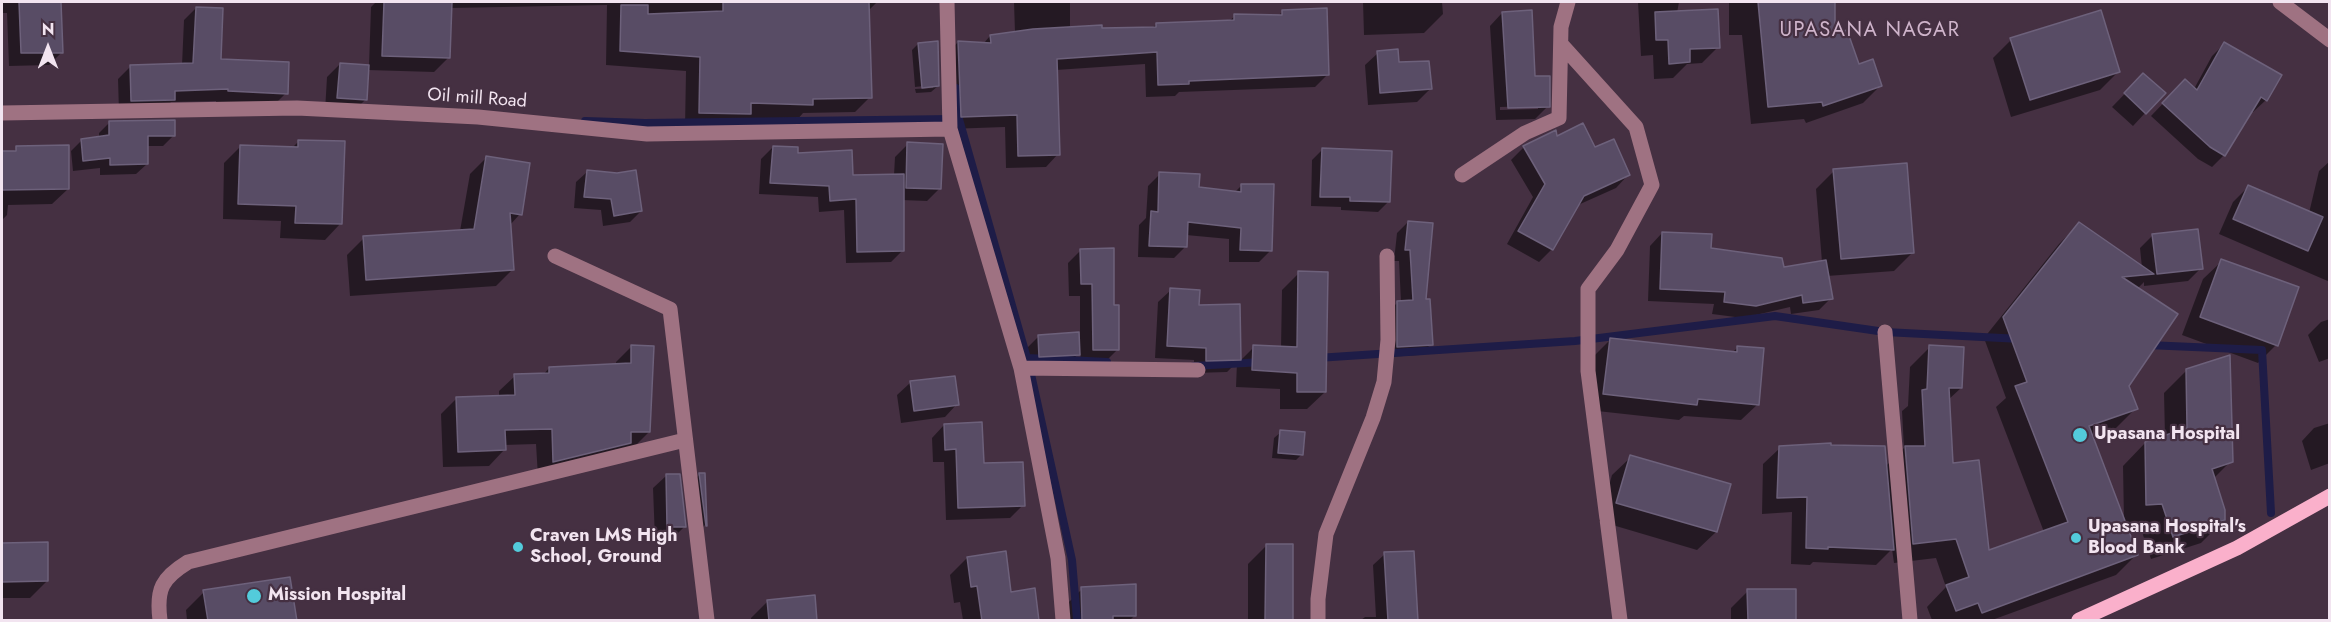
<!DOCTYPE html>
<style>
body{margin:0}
#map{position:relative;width:2331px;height:622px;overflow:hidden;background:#453042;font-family:Jost,sans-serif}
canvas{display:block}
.frame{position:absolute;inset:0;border:3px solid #f2e4f0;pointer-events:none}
.north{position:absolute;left:18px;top:18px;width:60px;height:60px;-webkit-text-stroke:4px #453042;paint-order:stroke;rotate:0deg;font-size:16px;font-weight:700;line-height:24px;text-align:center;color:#f2e4f0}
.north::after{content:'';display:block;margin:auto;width:21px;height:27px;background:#f2e4f0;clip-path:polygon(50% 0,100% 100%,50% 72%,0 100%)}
</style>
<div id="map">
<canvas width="2331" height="622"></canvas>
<div class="frame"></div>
<div class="north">N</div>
</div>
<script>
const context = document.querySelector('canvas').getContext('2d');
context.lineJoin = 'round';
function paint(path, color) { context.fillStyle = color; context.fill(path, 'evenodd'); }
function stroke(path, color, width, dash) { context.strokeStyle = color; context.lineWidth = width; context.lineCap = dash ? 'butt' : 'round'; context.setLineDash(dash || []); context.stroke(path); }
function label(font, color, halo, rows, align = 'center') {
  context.font = font + ' Jost,sans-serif'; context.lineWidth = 4.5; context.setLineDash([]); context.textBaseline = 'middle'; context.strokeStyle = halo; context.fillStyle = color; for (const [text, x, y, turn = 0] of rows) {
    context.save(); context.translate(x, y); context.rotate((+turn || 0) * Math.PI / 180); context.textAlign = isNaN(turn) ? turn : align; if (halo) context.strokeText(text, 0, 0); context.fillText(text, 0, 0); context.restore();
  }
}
paint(new Path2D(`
 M2 2H61L62 52 49 65 9 66 7 13H2Z
 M376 2H877L868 11 870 97 855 112 803 113 797 120 745 118 735 128 685 127 686 71 606 65 607 5 450 8 449 57 434 72 367 70 366 99 353 112 325 111 327 77 340 64 369 66 371 7Z
 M1014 2H1070V28H1152L1157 24 1228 22 1235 16H1278L1283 11 1327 75 1315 87 1179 92 1175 96 1146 97 1145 64 1056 70 1058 154 1046 167 1006 168 1005 127 949 129 946 55 958 42 983 44 990 36 1015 33Z
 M1363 2H1442L1443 14 1424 33 1364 35Z
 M1638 2H1679L1677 13 1718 47 1702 63 1687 64 1673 78 1654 79 1653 55 1641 56Z
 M1729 2H1834V36L1858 66 1881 85 1863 103 1806 123 1804 119 1751 124 1742 35H1729Z
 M196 8 219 60 286 93 274 105 216 102V101L171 102 162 112H119L118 79 130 67 182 65 184 20Z
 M1502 13 1548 106 1535 119 1496 120 1490 26ZM1538 106V109L1500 110V107Z
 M2011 40 2119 71 2100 90 2011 117 1993 58Z
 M918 44 938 86 931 92 916 93 915 89 933 88V85L915 87 912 50Z
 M2224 44 2266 100 2253 112 2251 110 2224 155 2212 167 2198 159 2151 116 2173 93 2194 89 2212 56Z
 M1378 53 1398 64 1430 89 1417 102 1368 105 1365 65Z
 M2143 75 2145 113 2133 126 2112 107Z
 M110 122 174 135 163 146H146L147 164 136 174 100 175V168L73 171 71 151 81 141 99 138V133Z
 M1555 132V139L1594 149 1628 175 1616 188 1578 205 1552 249 1539 262 1507 244 1533 197 1511 160 1524 147Z
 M299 141 340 224 325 240 280 238 281 221 223 219 224 163 240 147 291 149Z
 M908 144 940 188 927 201 901 200 903 250 891 262 846 263 844 210 819 212 818 197 759 194 761 159 773 147 851 177 894 175 895 157Z
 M17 148 68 189 52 204 8 205 7 215 2 220V152L12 153Z
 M1322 150 1388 202 1378 212 1341 210V207L1311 206 1312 160Z
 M487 157 520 214 510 225 513 269 496 286 350 296 347 255 364 238 460 231 470 174Z
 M2330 161V282L2219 234 2233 202 2248 187 2309 213 2319 171Z
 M1834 171 1913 252 1894 271 1827 276 1831 298 1819 310 1791 314 1790 307 1743 318 1712 314 1714 304 1648 301 1650 246 1662 233 1710 249 1783 269 1822 262 1816 189Z
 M587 172 641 211 630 222 603 226 601 210 574 208 576 182Z
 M1160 174 1198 189 1234 193 1242 185 1271 250 1259 262H1229V239L1186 235V246L1174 258 1138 257 1139 225 1146 218 1148 186Z
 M1408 222 1425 301 1431 344 1420 355 1387 357V313L1398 302H1401L1399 261H1394L1397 233Z
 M2079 224 2142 268 2140 248 2153 235 2201 268 2188 281 2144 286V282L2137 289 2127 386 2136 408 2116 428 2092 437 2124 521 2123 466 2145 443 2165 437 2164 393 2187 370 2231 461 2213 479 2224 520 2201 543 2151 559 2140 526 2125 527 2136 555 2116 575 1992 620H1932L1927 607 1946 587 1936 558 1894 563 1892 549 1876 565 1813 562 1810 565 1791 564 1792 512 1762 514 1763 464 1780 448 1885 467 1904 448 1902 411 1908 406 1910 367 1930 347 1961 388 1948 400 1952 465 1988 552 2044 532 1996 407 2006 398 1984 338 2059 244Z
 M1081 250 1113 306 1118 349 1105 362H1081L1080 352 1066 367 1027 369 1026 349 1039 336 1080 345V296H1069L1068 263Z
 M2222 261 2276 345 2258 363 2182 335 2203 279Z
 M1299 273 1325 392 1307 409H1280V389L1236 387 1237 362 1227 372 1194 373V360L1155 358 1158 302 1171 290 1197 307 1239 306 1240 361 1254 347 1281 348 1282 290Z
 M2330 319V358L2319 362 2308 335 2321 322Z
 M1610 340 1732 353 1738 347 1758 404 1741 420 1684 416 1679 420 1588 410 1594 356Z
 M632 346 649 432 633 448 538 477 536 444 504 445V450L489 466 443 467 441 414 457 398 499 397V391L515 376 543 375 549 368 616 365V362Z
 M954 378 957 404 945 417 901 423 897 395 910 383Z
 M2330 423V463L2311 470 2302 441 2314 428Z
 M944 425 1023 505 1010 518 946 520 944 462H933L932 438Z
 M1281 432 1302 454 1296 460 1272 458 1274 438Z
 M1631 457 1716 532 1697 550 1599 521 1612 475Z
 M700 474H703L705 525 693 537 687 487Z
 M666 476 685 526 672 539 655 540 653 488Z
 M46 544 47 581 30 598H2V545Z
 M1266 546 1291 620H1248V564Z
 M1385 554 1416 620H1361L1365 617H1376L1373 565Z
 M967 558 1010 593 1038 620H963L960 602 954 603 950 575Z
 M1082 589 1135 615 1130 620H1069V602Z
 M1748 591 1795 620H1731V608Z
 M204 592 295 620H187L186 610Z
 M768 601 816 620H751V618Z`), '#0007');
stroke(new Path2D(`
 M956 88 959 119 1027 358 1107 362
 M585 121 645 123 953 119
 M2147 345 2262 350 2271 513
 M1317 358 1575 341 1775 316 1885 332 2021 339
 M1029 365 1072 560 1077 620
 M1194 366 1262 362`), '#1e1c47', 8);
const building = new Path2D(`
 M19 2H61L63 53H21Z
 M384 2H452L450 58 382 56Z
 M723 2H869L872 98 813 99V105L751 103V114L699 113 700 57 620 51 621 5H648V14L723 11Z
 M1758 2H1835V34L1847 30 1859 64 1873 59 1882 86 1823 106 1822 102 1768 107Z
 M196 7 223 8 221 59 289 62 288 94 228 91V89L175 91V100L131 101 130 65 193 63Z
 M1327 8 1329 75 1189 81V84L1158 85 1157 52 1057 59 1060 155 1018 156 1017 115 961 117 958 41 991 43 990 35 1033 29 1102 25V28L1156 27V23L1234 20V14L1282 15V10Z
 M1718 9 1720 48 1690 49V62L1669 64 1668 40H1656L1655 12Z
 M1532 10 1535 76H1550V107L1508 108 1502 12Z
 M2101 10 2120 72 2030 100 2010 38Z
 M938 41 939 86 922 88 918 43Z
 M2224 42 2282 75 2267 101 2261 97 2225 156 2210 147 2162 103 2185 79 2197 90Z
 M1398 49 1399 62 1429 61 1432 89 1380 93 1377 51Z
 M340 63 369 65 367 100 337 98Z
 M2143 73 2166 93 2146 114 2124 93Z
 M175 120V136H148V164L110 165V158L83 161 81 139 109 135V121Z
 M1583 123 1595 147 1614 139 1630 175 1584 196 1553 250 1518 231 1545 184 1523 146 1556 130 1557 136Z
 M298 140 345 141 342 224 295 223 296 206 238 204 240 145 298 147Z
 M907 142 943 144 941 189 906 188Z
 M69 145V189L2 190V151H16V146Z
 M773 146 798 147V153L852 150 853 175 904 174V251L857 252 856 199 830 201 829 186 770 183Z
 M1322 148 1392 151 1390 202 1350 201V197H1320Z
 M486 156 530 163 522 215 510 213 514 270 366 280 363 236 474 229Z
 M1907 163 1914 253 1841 259 1833 169Z
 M587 170 617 173 636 170 642 211 614 216 611 199 584 197Z
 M1159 172 1200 174 1199 187 1241 192V184H1274L1272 251 1240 250 1241 228 1188 222 1187 247 1149 246 1151 211 1158 212Z
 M2248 185 2323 217 2308 251 2233 219Z
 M1408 221 1433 223 1426 299H1430L1433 345 1397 347V301L1413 300 1410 250H1405Z
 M2079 222 2154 274 2122 277 2178 314 2129 386 2138 409 2089 426 2138 555 1982 613 1978 603 1956 611 1946 585 1969 577 1956 539 1913 544 1905 446H1925L1922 390 1927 389 1929 345 1964 347 1962 388H1949L1953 463 1979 460 1989 550 2068 522 2015 386 2027 382 2003 317Z
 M2198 229 2203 269 2157 274 2152 234Z
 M1662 232 1712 234 1711 248 1782 258 1784 267 1826 260 1833 299 1803 303 1802 295 1756 306 1724 302 1725 292 1660 289Z
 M1114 248V305H1119V350H1093L1092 284H1081L1080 249Z
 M2221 259 2299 287 2278 346 2200 317Z
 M1298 271 1328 272 1326 392H1297V373L1252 370 1253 345 1297 347Z
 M1170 288 1200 290 1199 305 1240 304 1241 360 1206 361V348L1167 346Z
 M1079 332 1080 355 1039 357 1038 335Z
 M1610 338 1737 352V346L1764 348 1759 405 1698 399 1697 405 1603 394Z
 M631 345 654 346 650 432H631V443L553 462 552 429 505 430 506 450 458 452 456 397 515 395 514 374 549 373V367L631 363Z
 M2230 355 2233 462 2212 469 2225 510V520L2173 537 2162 504 2146 505 2145 442 2187 428 2186 369Z
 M955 376 959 405 914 411 910 381Z
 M982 422 984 463 1023 462 1025 506 958 508 956 449 945 450 944 424Z
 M1280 430 1305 432 1303 455 1278 453Z
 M1831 443V445L1885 446 1894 550 1828 547V549L1806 548 1807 497 1777 498 1779 446Z
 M1630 455 1731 484 1717 532 1616 503Z
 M699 473H705L707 526H706Z
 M666 474H680L686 527H667Z
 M48 542V581L2 582V543Z
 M1266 544H1293V621H1265Z
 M1006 551 1011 592 1035 588 1039 621H982L977 586 971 587 967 557Z
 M1414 551 1418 621H1388L1384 552Z
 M290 577 297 621H208L203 590Z
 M1136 584V616H1113V621H1082L1081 587Z
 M1747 589H1796V621H1748Z
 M815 595 817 621H769L767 600Z`);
paint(building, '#584c65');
stroke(building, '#6d617b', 1.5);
stroke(new Path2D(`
 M947 2 950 129 1021 368 1058 558 1063 620
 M2280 2 2330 40
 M1561 44 1636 127 1652 185 1617 250 1588 289V371L1620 620
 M2 113 297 108 478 117 647 134 950 129
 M1462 175 1525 133 1559 118 1561 27 1568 2
 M555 256 670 309 707 620
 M1885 332 1910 620
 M1021 368 1198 370
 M160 620C156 589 162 578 188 562L685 440
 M1318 620V599L1326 534 1373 418 1384 382 1388 340 1387 256`), '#9f7282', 15);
stroke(new Path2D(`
 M2079 620 2237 548 2330 496`), '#fab0cb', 15);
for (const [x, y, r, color] of [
 [2080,435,8,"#53cbdb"],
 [2076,538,6,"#53cbdb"],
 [518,547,6,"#53cbdb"],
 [254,596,8,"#53cbdb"]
]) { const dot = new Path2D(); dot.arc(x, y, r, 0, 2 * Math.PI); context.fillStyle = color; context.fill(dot); stroke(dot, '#453042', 2); }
label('18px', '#f2e4f0', '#453042', [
 ["Oil mill Road",477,99,4]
]);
label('bold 18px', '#f2e4f0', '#453042', [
 ["Upasana Hospital",2094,435],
 ["Upasana Hospital's",2088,528],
 ["Blood Bank",2088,549],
 ["Craven LMS High",530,537],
 ["School, Ground",530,558],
 ["Mission Hospital",268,596]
], 'left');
context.letterSpacing = '1.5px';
label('20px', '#cfb4cb', '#453042', [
 ["UPASANA NAGAR",1870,31]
]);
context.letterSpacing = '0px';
</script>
